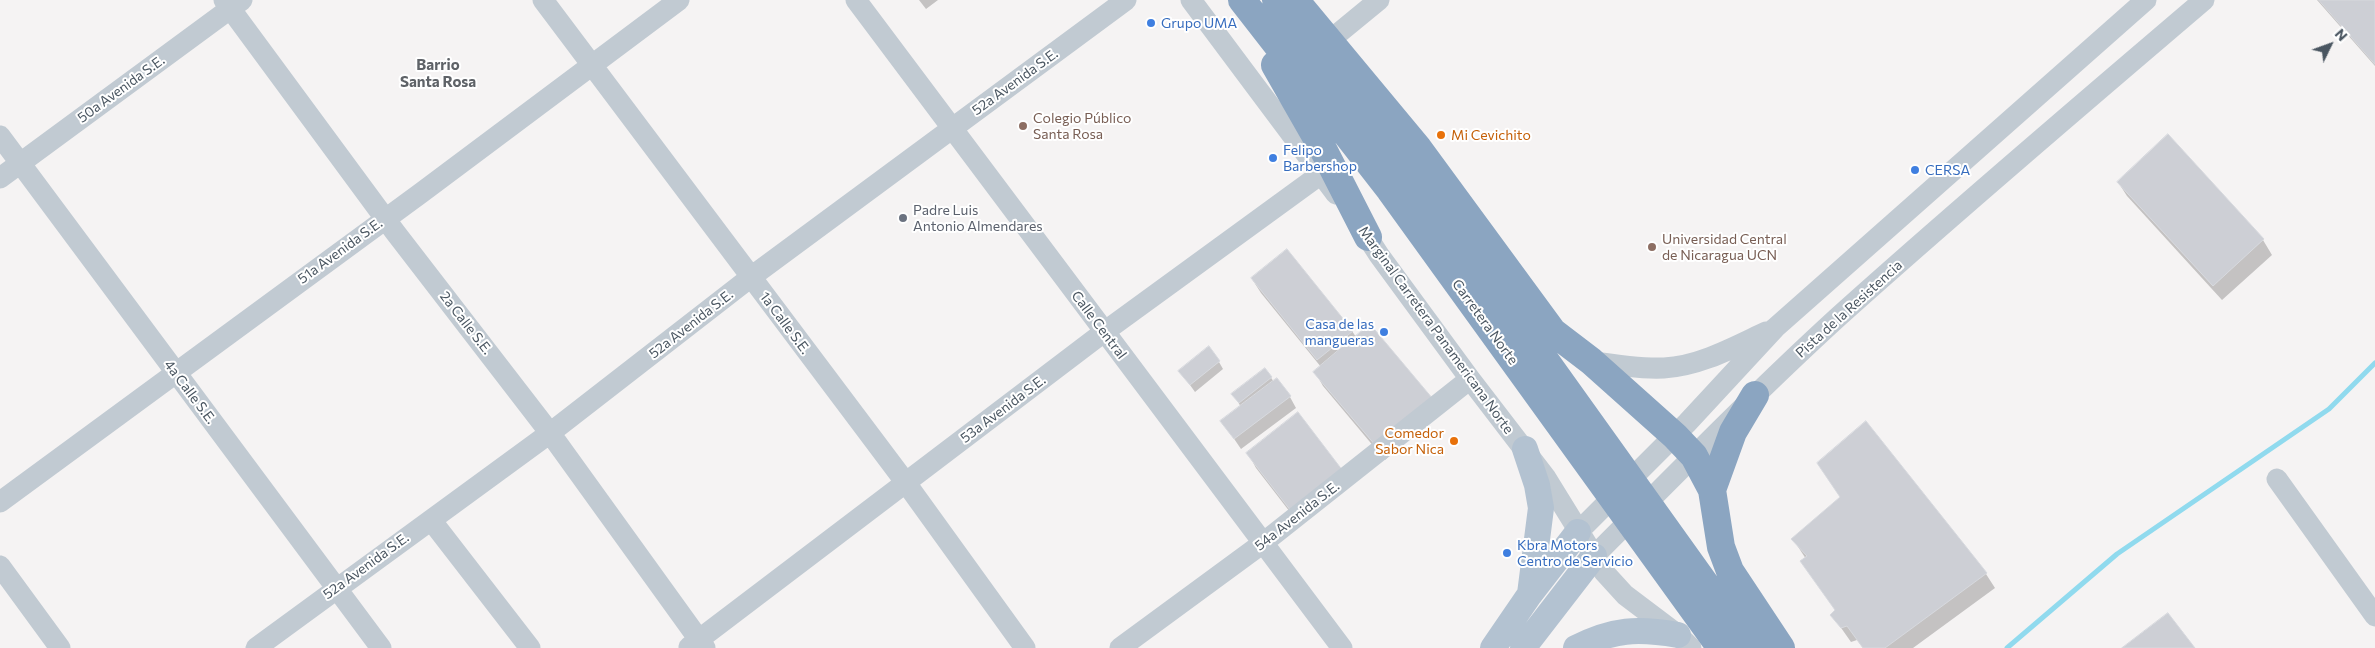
<!DOCTYPE html>
<meta charset="utf-8">
<style>
body{margin:0}
#map{position:relative;width:2375px;height:648px;overflow:hidden;background:#f5f3f3;font-family:Commissioner,sans-serif}
canvas{display:block}
.north{position:absolute;left:2305px;top:20px;width:50px;height:50px;-webkit-text-stroke:4px #fff;paint-order:stroke;rotate:48deg;font-size:14px;font-weight:700;line-height:20px;text-align:center;color:#4a5661}
.north::after{content:'';display:block;margin:auto;width:18px;height:22px;background:#4a5661;clip-path:polygon(50% 0,100% 100%,50% 72%,0 100%)}
</style>
<div id="map">
<canvas width="2375" height="648"></canvas>
<div class="north">N</div>
</div>
<script>
const context = document.querySelector('canvas').getContext('2d');
context.lineJoin = 'round';
function paint(path, color) { context.fillStyle = color; context.fill(path, 'evenodd'); }
function stroke(path, color, width, dash) { context.strokeStyle = color; context.lineWidth = width; context.lineCap = dash ? 'butt' : 'round'; context.setLineDash(dash || []); context.stroke(path); }
function label(font, color, halo, rows, align = 'center') {
  context.font = font + ' Commissioner,sans-serif'; context.lineWidth = 4; context.setLineDash([]); context.textBaseline = 'middle'; context.strokeStyle = halo; context.fillStyle = color; for (const [text, x, y, turn = 0] of rows) {
    context.save(); context.translate(x, y); context.rotate((+turn || 0) * Math.PI / 180); context.textAlign = isNaN(turn) ? turn : align; if (halo) context.strokeText(text, 0, 0); context.fillText(text, 0, 0); context.restore();
  }
}
paint(new Path2D(`
 M919 0H938L926 9Z
 M2317 0H2375V66Z
 M2168 136 2263 240 2272 255 2222 300 2127 196 2118 182Z
 M1252 279 1352 331 1356 337 1440 414 1385 460 1323 386 1315 372 1321 367 1261 293Z
 M1219 362 1223 369 1195 392 1180 371Z
 M1265 369 1274 382 1290 397 1296 408 1241 449 1222 421 1241 407 1233 394Z
 M1298 414 1300 525 1256 468 1248 453Z
 M1866 423 1986 574 1995 588 1913 648H1863L1857 640 1851 642 1832 615 1836 611 1802 562 1806 559 1793 539 1841 498 1818 464Z`), '#0003');
stroke(new Path2D(`
 M2007 648 2117 554 2329 409 2375 363`), '#90daee', 5);
const building = new Path2D(`
 M2319 0H2375V64Z
 M2168 134 2264 239 2213 286 2117 182Z
 M1287 249 1353 331 1317 360 1251 278Z
 M1370 324 1433 399 1376 446 1313 372Z
 M1209 346 1220 361 1190 385 1178 371Z
 M1265 368 1272 377 1239 403 1231 394Z
 M1277 378 1291 396 1234 439 1220 421Z
 M1298 412 1343 471 1291 511 1246 453Z
 M1866 421 1987 573 1885 648H1863L1847 626 1841 628 1830 615 1835 610 1800 561 1807 556 1791 539 1840 497 1817 463Z
 M2168 613 2195 648H2122Z`);
paint(building, '#cdcfd5');
stroke(building, '#d7d9de', 1);
stroke(new Path2D(`
 M224 0 395 232 550 433 705 648
 M543 0 906 483 1025 648
 M856 0 1342 648
 M1191 0 1336 194
 M1329 41 1379 0
 M0 136 381 648
 M0 178 242 0
 M1359 224 1379 255 1470 379 1546 478 1604 572 1625 595 1678 635 1691 648
 M1591 361C1615 365 1640 369 1664 368 1700 366 1734 347 1766 332
 M2277 479 2375 616
 M0 502 421 193 679 0
 M431 520 530 648
 M1578 532 1687 423 1775 328 2146 0
 M1594 556C1674 476 1753 395 1837 318 1957 210 2081 105 2204 0
 M0 566 60 648
 M689 647 1104 332 1321 174
 M256 648 550 433 751 277 1126 0
 M1120 648 1263 543 1470 379`), '#c1cad2', 21);
stroke(new Path2D(`
 M1525 449 1537 485 1541 508 1530 594
 M1493 648 1530 594 1578 532
 M1523 648 1594 556
 M1576 648C1614 629 1637 628 1678 635`), '#b3c2d1', 26);
stroke(new Path2D(`
 M1242 0 1390 190 1721 648
 M1276 0 1328 70 1409 170 1751 648
 M1295 0 1418 148 1553 332 1591 361 1675 436 1694 456 1712 490 1721 547 1730 571 1781 648
 M1275 65 1323 149 1368 237
 M1712 490 1733 432 1755 395`), '#8ba5c1', 28);
for (const [x, y, r, color] of [
 [1151,23,5,"#3f7fe0"],
 [1023,126,5,"#8d6e63"],
 [1441,135,5,"#e8710a"],
 [1273,158,5,"#3f7fe0"],
 [1915,170,5,"#3f7fe0"],
 [903,218,5,"#6b7280"],
 [1652,247,5,"#8d6e63"],
 [1384,332,5,"#3f7fe0"],
 [1454,441,5,"#e8710a"],
 [1507,553,5,"#3f7fe0"]
]) { const dot = new Path2D(); dot.arc(x, y, r, 0, 2 * Math.PI); context.fillStyle = color; context.fill(dot); stroke(dot, '#fff', 2); }
label('14px', '#366cbe', '#fff', [
 ["Grupo UMA",1161,23],
 ["Felipo",1283,150],
 ["Barbershop",1283,166],
 ["CERSA",1925,170],
 ["Casa de las",1374,324,"right"],
 ["mangueras",1374,340,"right"],
 ["Kbra Motors",1517,545],
 ["Centro de Servicio",1517,561]
], 'left');
label('14px', '#4a5661', '#fff', [
 ["52a Avenida S.E.",1015,82,-36],
 ["50a Avenida S.E.",121,89,-36],
 ["51a Avenida S.E.",340,251,-36],
 ["Pista de la Resistencia",1849,309,-42],
 ["Carretera Norte",1485,322,54],
 ["2a Calle S.E.",466,323,52],
 ["1a Calle S.E.",785,323,53],
 ["52a Avenida S.E.",691,324,-38],
 ["Calle Central",1099,325,53],
 ["Marginal Carretera Panamericana Norte",1436,330,54],
 ["4a Calle S.E.",190,392,53],
 ["53a Avenida S.E.",1003,409,-37],
 ["54a Avenida S.E.",1297,516,-38],
 ["52a Avenida S.E.",366,566,-36]
]);
label('14px', '#785e54', '#fff', [
 ["Colegio Público",1033,118],
 ["Santa Rosa",1033,134],
 ["Universidad Central",1662,239],
 ["de Nicaragua UCN",1662,255]
], 'left');
label('14px', '#c56008', '#fff', [
 ["Mi Cevichito",1451,135],
 ["Comedor",1444,433,"right"],
 ["Sabor Nica",1444,449,"right"]
], 'left');
label('14px', '#5b616d', '#fff', [
 ["Padre Luis",913,210],
 ["Antonio Almendares",913,226]
], 'left');
label('bold 15px', '#5f6368', '#fff', [
 ["Barrio",438,65],
 ["Santa Rosa",438,82]
]);
</script>
